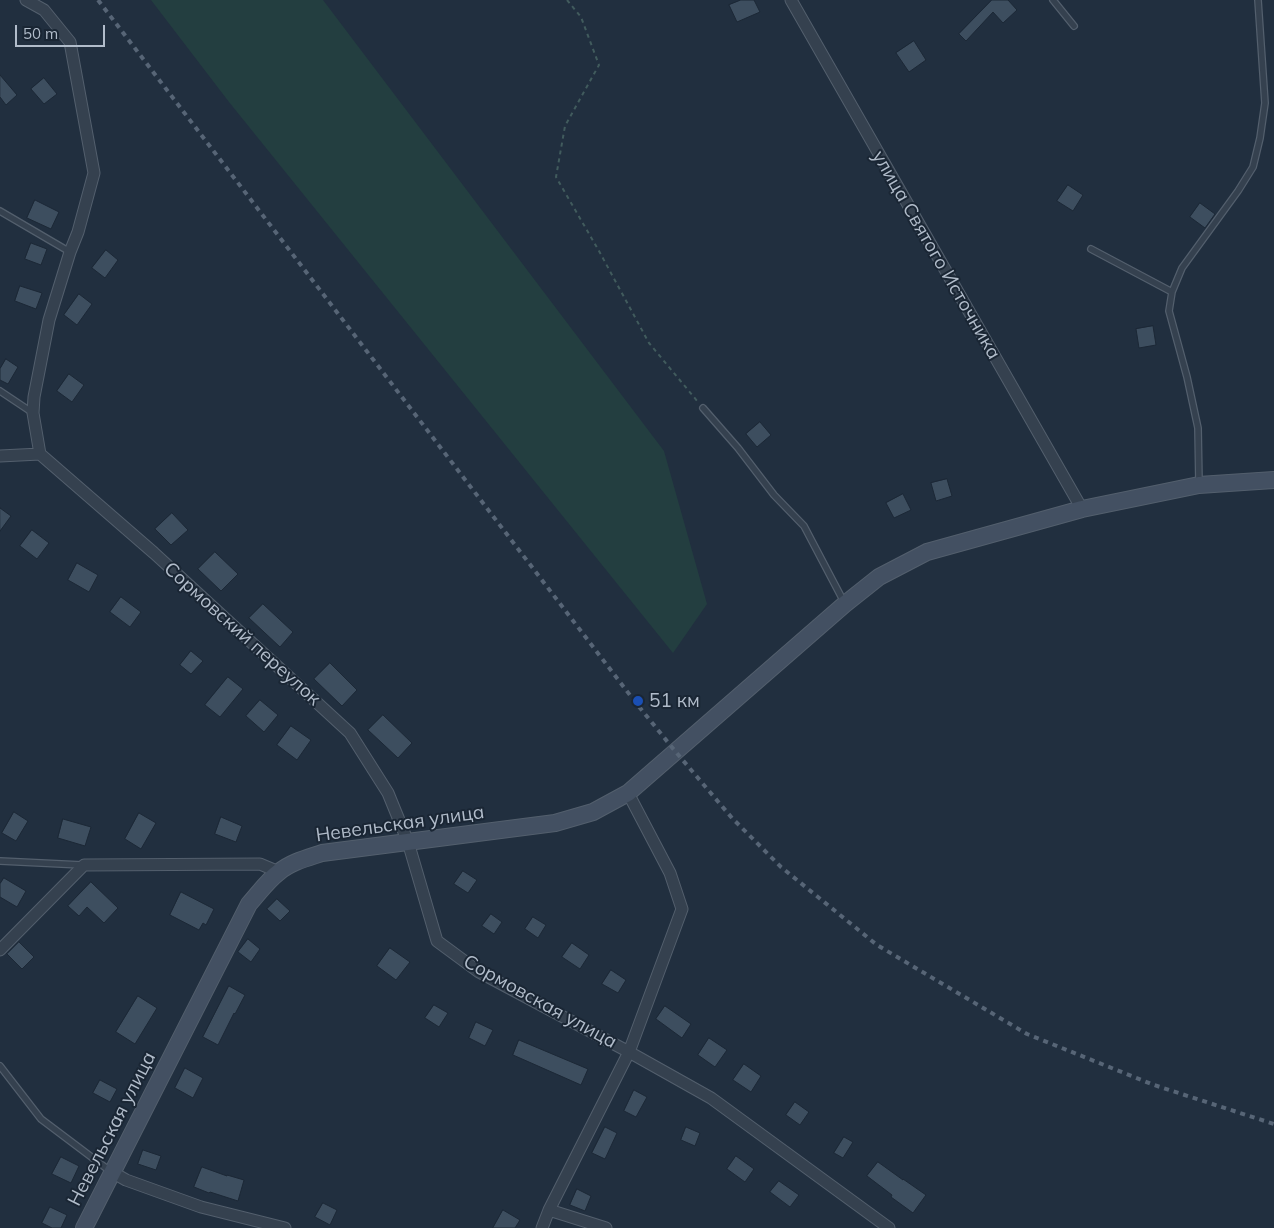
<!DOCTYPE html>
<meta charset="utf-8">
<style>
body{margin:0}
#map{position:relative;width:1274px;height:1228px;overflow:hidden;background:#212f3f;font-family:Mulish,sans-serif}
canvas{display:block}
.scale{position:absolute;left:15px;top:25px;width:90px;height:22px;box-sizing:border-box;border:2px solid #b1bcca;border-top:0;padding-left:6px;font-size:15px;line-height:18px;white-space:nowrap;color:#b1bcca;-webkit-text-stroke:4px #1a2634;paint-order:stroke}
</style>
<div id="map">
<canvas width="1274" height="1228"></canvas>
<div class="scale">50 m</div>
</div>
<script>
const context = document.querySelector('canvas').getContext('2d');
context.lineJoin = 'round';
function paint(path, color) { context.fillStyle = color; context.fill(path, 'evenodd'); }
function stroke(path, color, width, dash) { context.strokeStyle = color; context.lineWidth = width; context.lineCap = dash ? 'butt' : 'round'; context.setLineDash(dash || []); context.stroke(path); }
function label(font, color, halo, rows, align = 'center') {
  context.font = font + ' Mulish,sans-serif'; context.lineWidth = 4; context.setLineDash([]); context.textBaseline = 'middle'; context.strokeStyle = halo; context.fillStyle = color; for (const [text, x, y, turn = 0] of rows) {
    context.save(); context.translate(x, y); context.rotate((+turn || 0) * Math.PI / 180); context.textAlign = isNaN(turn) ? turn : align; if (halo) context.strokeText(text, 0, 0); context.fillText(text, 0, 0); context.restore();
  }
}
paint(new Path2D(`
 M151 0H323L664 451 707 604 673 653 229 102Z`), '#233e40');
const building = new Path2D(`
 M741 0H754L760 12 737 22 729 5Z
 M992 0H1008L1017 10 1003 23 993 12 966 41 959 34Z
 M914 41 926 60 909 72 896 53Z
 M0 75 17 95 6 105 0 97Z
 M44 78 57 94 44 104 31 89Z
 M1068 185 1083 195 1073 211 1057 201Z
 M35 200 59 212 51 229 27 218Z
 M1200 203 1215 214 1205 228 1190 217Z
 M31 243 47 249 41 265 25 259Z
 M106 250 118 260 105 278 92 268Z
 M20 286 42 293 36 309 15 301Z
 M79 294 92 304 77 325 64 315Z
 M1153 326 1156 345 1139 348 1136 329Z
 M6 359 18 367 8 384 0 380V369Z
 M69 374 84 385 72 402 57 391Z
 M760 422 771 435 757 447 746 434Z
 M947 479 952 496 936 501 931 483Z
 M903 494 911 510 894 518 886 503Z
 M0 508 11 516 0 531Z
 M172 513 188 530 171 545 155 529Z
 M32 530 49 543 37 559 20 546Z
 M215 552 238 574 221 591 198 569Z
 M77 563 98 575 89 592 68 580Z
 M121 597 141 612 130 627 110 612Z
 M263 604 293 632 280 647 249 618Z
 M191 651 203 661 191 674 180 665Z
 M330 663 357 690 342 706 314 679Z
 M228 677 243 689 220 717 205 705Z
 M260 700 278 715 264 732 246 716Z
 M383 715 412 743 398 758 368 730Z
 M291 726 311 740 297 760 277 745Z
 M14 812 28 821 16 841 2 833Z
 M139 813 156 823 141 849 125 839Z
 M221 817 242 826 236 842 215 834Z
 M63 819 91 827 85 846 58 838Z
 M463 871 477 880 468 893 454 884Z
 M4 878 26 891 17 907 0 897V884Z
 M91 882 118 908 104 923 87 907 79 916 68 906Z
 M181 892 214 909 206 925 203 923 199 930 170 915Z
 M277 899 290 911 280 921 267 909Z
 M491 914 502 922 494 934 482 926Z
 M533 917 546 925 538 938 525 929Z
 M248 939 260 949 251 962 238 952Z
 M19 942 34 957 22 969 7 954Z
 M572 943 589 955 580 969 562 957Z
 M390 948 410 962 396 980 377 966Z
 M611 970 626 980 618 993 602 984Z
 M229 986 245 995 235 1014 234 1013 218 1045 203 1037Z
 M138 996 157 1008 135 1044 116 1032Z
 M434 1005 448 1013 439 1027 425 1018Z
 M665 1006 691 1024 682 1038 656 1019Z
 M476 1022 493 1030 485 1046 469 1038Z
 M709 1038 727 1050 715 1067 698 1055Z
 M519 1040 588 1069 581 1085 513 1055Z
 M744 1064 761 1076 751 1092 733 1080Z
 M185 1068 203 1078 193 1098 175 1088Z
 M100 1080 117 1089 110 1102 93 1093Z
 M634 1090 647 1097 636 1117 624 1111Z
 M795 1102 809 1112 800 1125 786 1115Z
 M605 1127 617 1133 605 1159 592 1153Z
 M686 1127 700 1133 695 1146 681 1140Z
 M844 1137 853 1142 843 1158 834 1153Z
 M143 1150 161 1156 156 1170 138 1164Z
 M736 1156 754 1169 745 1182 727 1169Z
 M61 1157 79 1166 71 1183 52 1174Z
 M878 1162 903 1180V1179L926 1195 913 1213 891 1197 892 1195 867 1176Z
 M202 1167 227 1176V1175L244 1180 238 1201 210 1192 209 1193 194 1187Z
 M779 1181 799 1195 790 1207 770 1192Z
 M577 1189 591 1196 585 1211 570 1205Z
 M323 1203 337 1210 330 1225 315 1217Z
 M50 1207 67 1215 61 1228H52L42 1223Z
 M503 1210 520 1220 515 1228H493Z`);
paint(building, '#3d4e5f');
stroke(building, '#1c2836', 1);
const lane = new Path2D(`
 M1053 0 1074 26
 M0 211 70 252
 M1091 249 1172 292
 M0 391 33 413
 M703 408 738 448 774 495 804 526 844 602
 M1199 483 1198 428 1187 377 1169 311 1172 292 1182 268 1238 191 1253 167 1260 138 1265 103 1258 0
 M0 861 82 865
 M0 1066 41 1119 110 1171`);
const street = new Path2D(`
 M26 0 44 10 70 42 94 173 78 232 70 252 49 320 34 397 33 413 40 454
 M791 0 1082 509
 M40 454 154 553 350 733 388 793 408 842 437 941 479 972 629 1052 711 1098 889 1228
 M0 456 40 454
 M0 950 84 865 260 864 279 872
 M112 1172 126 1180 201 1207 285 1228
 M549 1210 606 1228
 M542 1228 549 1210 629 1052 682 909 670 873 628 793`);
const secondary = new Path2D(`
 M84 1228 249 904C259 893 267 881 279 872 291 862 307 858 322 853L555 823 593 812 628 793 845 604 879 577 927 552 1082 509 1199 485 1274 480`);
stroke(lane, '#535f6d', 8);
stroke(street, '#535f6d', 13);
stroke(secondary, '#535f6d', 18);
stroke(new Path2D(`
 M567 0 581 17 599 65 565 126 556 177 599 251 649 343 698 402`), '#415b5d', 2, [4, 4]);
stroke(lane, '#35414f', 5.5);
stroke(street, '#35414f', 11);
stroke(secondary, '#435062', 16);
stroke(new Path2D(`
 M98 0 636 703 675 751 732 818 781 867 877 945 1027 1034 1154 1085 1274 1124`), '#576576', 4, [5, 5]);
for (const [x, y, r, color] of [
 [638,701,6,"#1a4fb4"]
]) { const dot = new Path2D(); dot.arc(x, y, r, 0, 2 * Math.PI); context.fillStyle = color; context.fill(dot); stroke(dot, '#1a2634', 2); }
label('19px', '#b1bcca', '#1a2634', [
 ["улица Святого Источника",936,255,60],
 ["Сормовский переулок",242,634,42],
 ["Невельская улица",400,824,-8],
 ["Сормовская улица",540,1002,29],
 ["Невельская улица",112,1129,-63]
]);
label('19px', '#b1bcca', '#1a2634', [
 ["51 км",649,701]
], 'left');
</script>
